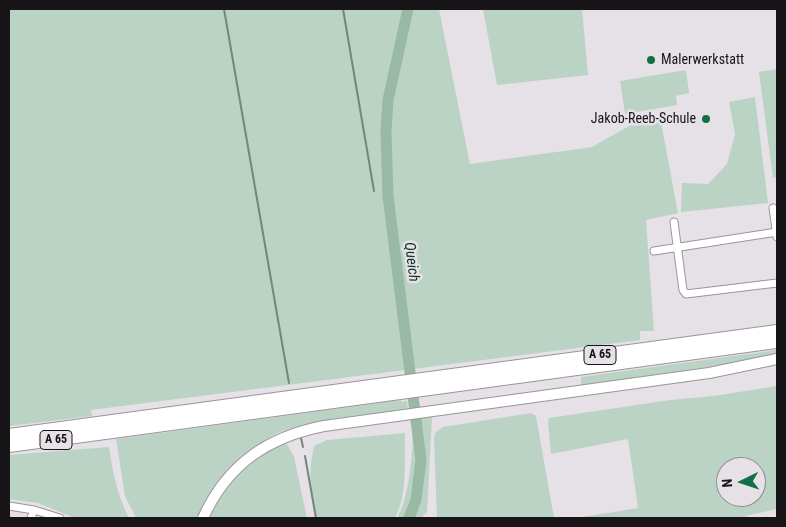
<!DOCTYPE html>
<style>
body{margin:0}
#map{position:relative;width:786px;height:527px;overflow:hidden;background:#e6e0e7;font-family:"Roboto Condensed",sans-serif}
canvas{display:block}
.frame{position:absolute;inset:0;border:10px solid #171517;pointer-events:none}
.north{position:absolute;left:716px;top:457px;width:50px;height:50px;box-sizing:border-box;background:#e6e0e7;border:1px solid #938f94;border-radius:50%;rotate:266deg;font-size:14px;font-weight:700;line-height:20px;text-align:center;color:#171517}
.north::after{content:'';display:block;margin:auto;width:18px;height:22px;background:#117045;clip-path:polygon(50% 0,100% 100%,50% 72%,0 100%)}
</style>
<div id="map">
<canvas width="786" height="527"></canvas>
<div class="frame"></div>
<div class="north">N</div>
</div>
<script>
const context = document.querySelector('canvas').getContext('2d');
context.lineJoin = 'round';
function paint(path, color) { context.fillStyle = color; context.fill(path, 'evenodd'); }
function stroke(path, color, width, dash) { context.strokeStyle = color; context.lineWidth = width; context.lineCap = dash ? 'butt' : 'round'; context.setLineDash(dash || []); context.stroke(path); }
function label(font, color, halo, rows, align = 'center') {
  context.font = font + ' "Roboto Condensed",sans-serif'; context.lineWidth = 5; context.setLineDash([]); context.textBaseline = 'middle'; context.strokeStyle = halo; context.fillStyle = color; for (const [text, x, y, turn = 0] of rows) {
    context.save(); context.translate(x, y); context.rotate((+turn || 0) * Math.PI / 180); context.textAlign = isNaN(turn) ? turn : align; if (halo) context.strokeText(text, 0, 0); context.fillText(text, 0, 0); context.restore();
  }
}
paint(new Path2D(`
 M9 9H439L470 164 592 147 629 126 661 122 678 213 646 220 654 331H640V340L91 410 92 416 9 426Z
 M483 9H582L588 75 497 85Z
 M777 69V177L773 178 759 72Z
 M686 70 689 93 676 96 677 105 625 114 620 81Z
 M755 97 768 203 681 212 682 183 708 184 727 164 735 134 729 102Z
 M777 350V355L749 361 581 386V377Z
 M777 386V509L745 516V518H576L638 508 628 439 551 454 548 422 549 418 670 400 714 396ZM726 467H756V497H726Z
 M401 400V402L407 401 408 409C366 415 319 418 280 432 272 435 264 441 257 446 226 467 213 485 197 518H136L125 496 116 439Z
 M531 413 536 416 554 518H437L434 437 436 432 443 427Z
 M432 417 427 512 421 518H397C409 499 415 443 412 420Z
 M405 433C404 460 408 494 395 518H315C310 491 308 473 314 446L327 440Z
 M286 442 294 457 307 518H210C224 481 252 459 286 442Z
 M109 447C113 472 117 495 129 518H75L38 503 9 499V455Z`), '#bbd3c4');
stroke(new Path2D(`
 M224 9 289 383
 M343 9 374 191
 M301 438 303 447
 M305 456 316 518`), '#72887a', 2);
stroke(new Path2D(`
 M408 9 388 100 386 131 388 196 421 460 416 500 409 518`), '#99b9a5', 11);
const street = new Path2D(`
 M773 208 777 237
 M674 222 683 290 686 294 777 283
 M654 251 777 232
 M9 506 34 510 60 518
 M31 518 34 510`);
const secondary = new Path2D(`
 M203 518C227 465 267 437 324 426L709 373 777 359`);
const highway = new Path2D(`
 M9 435 777 331
 M9 446 776 342`);
stroke(street, '#9a959b', 9);
stroke(secondary, '#9a959b', 12);
stroke(highway, '#9a959b', 14);
stroke(street, '#fff', 7);
stroke(secondary, '#fff', 10);
stroke(highway, '#fff', 12);
for (const [x, y, r, color] of [
 [651,60,5,"#117045"],
 [706,119,5,"#117045"]
]) { const dot = new Path2D(); dot.arc(x, y, r, 0, 2 * Math.PI); context.fillStyle = color; context.fill(dot); stroke(dot, '#e6e0e7', 2); }
for (const [x, y, w] of [
 [600,355,32],
 [56,440,32]
]) { const box = new Path2D(); box.roundRect(x - w / 2, y - 9.5, w, 19, 4); context.fillStyle = '#e6e0e7'; context.fill(box); stroke(box, '#171517', 1); }
label('bold 12px', '#171517', null, [
 ["A 65",600,355],
 ["A 65",56,440]
]);
label('14px', '#171517', '#e6e0e7', [
 ["Malerwerkstatt",661,60],
 ["Jakob-Reeb-Schule",696,119,"right"]
], 'left');
label('italic 15px', '#0d3722', '#e6e0e7', [
 ["Queich",411,262,83]
]);
</script>
